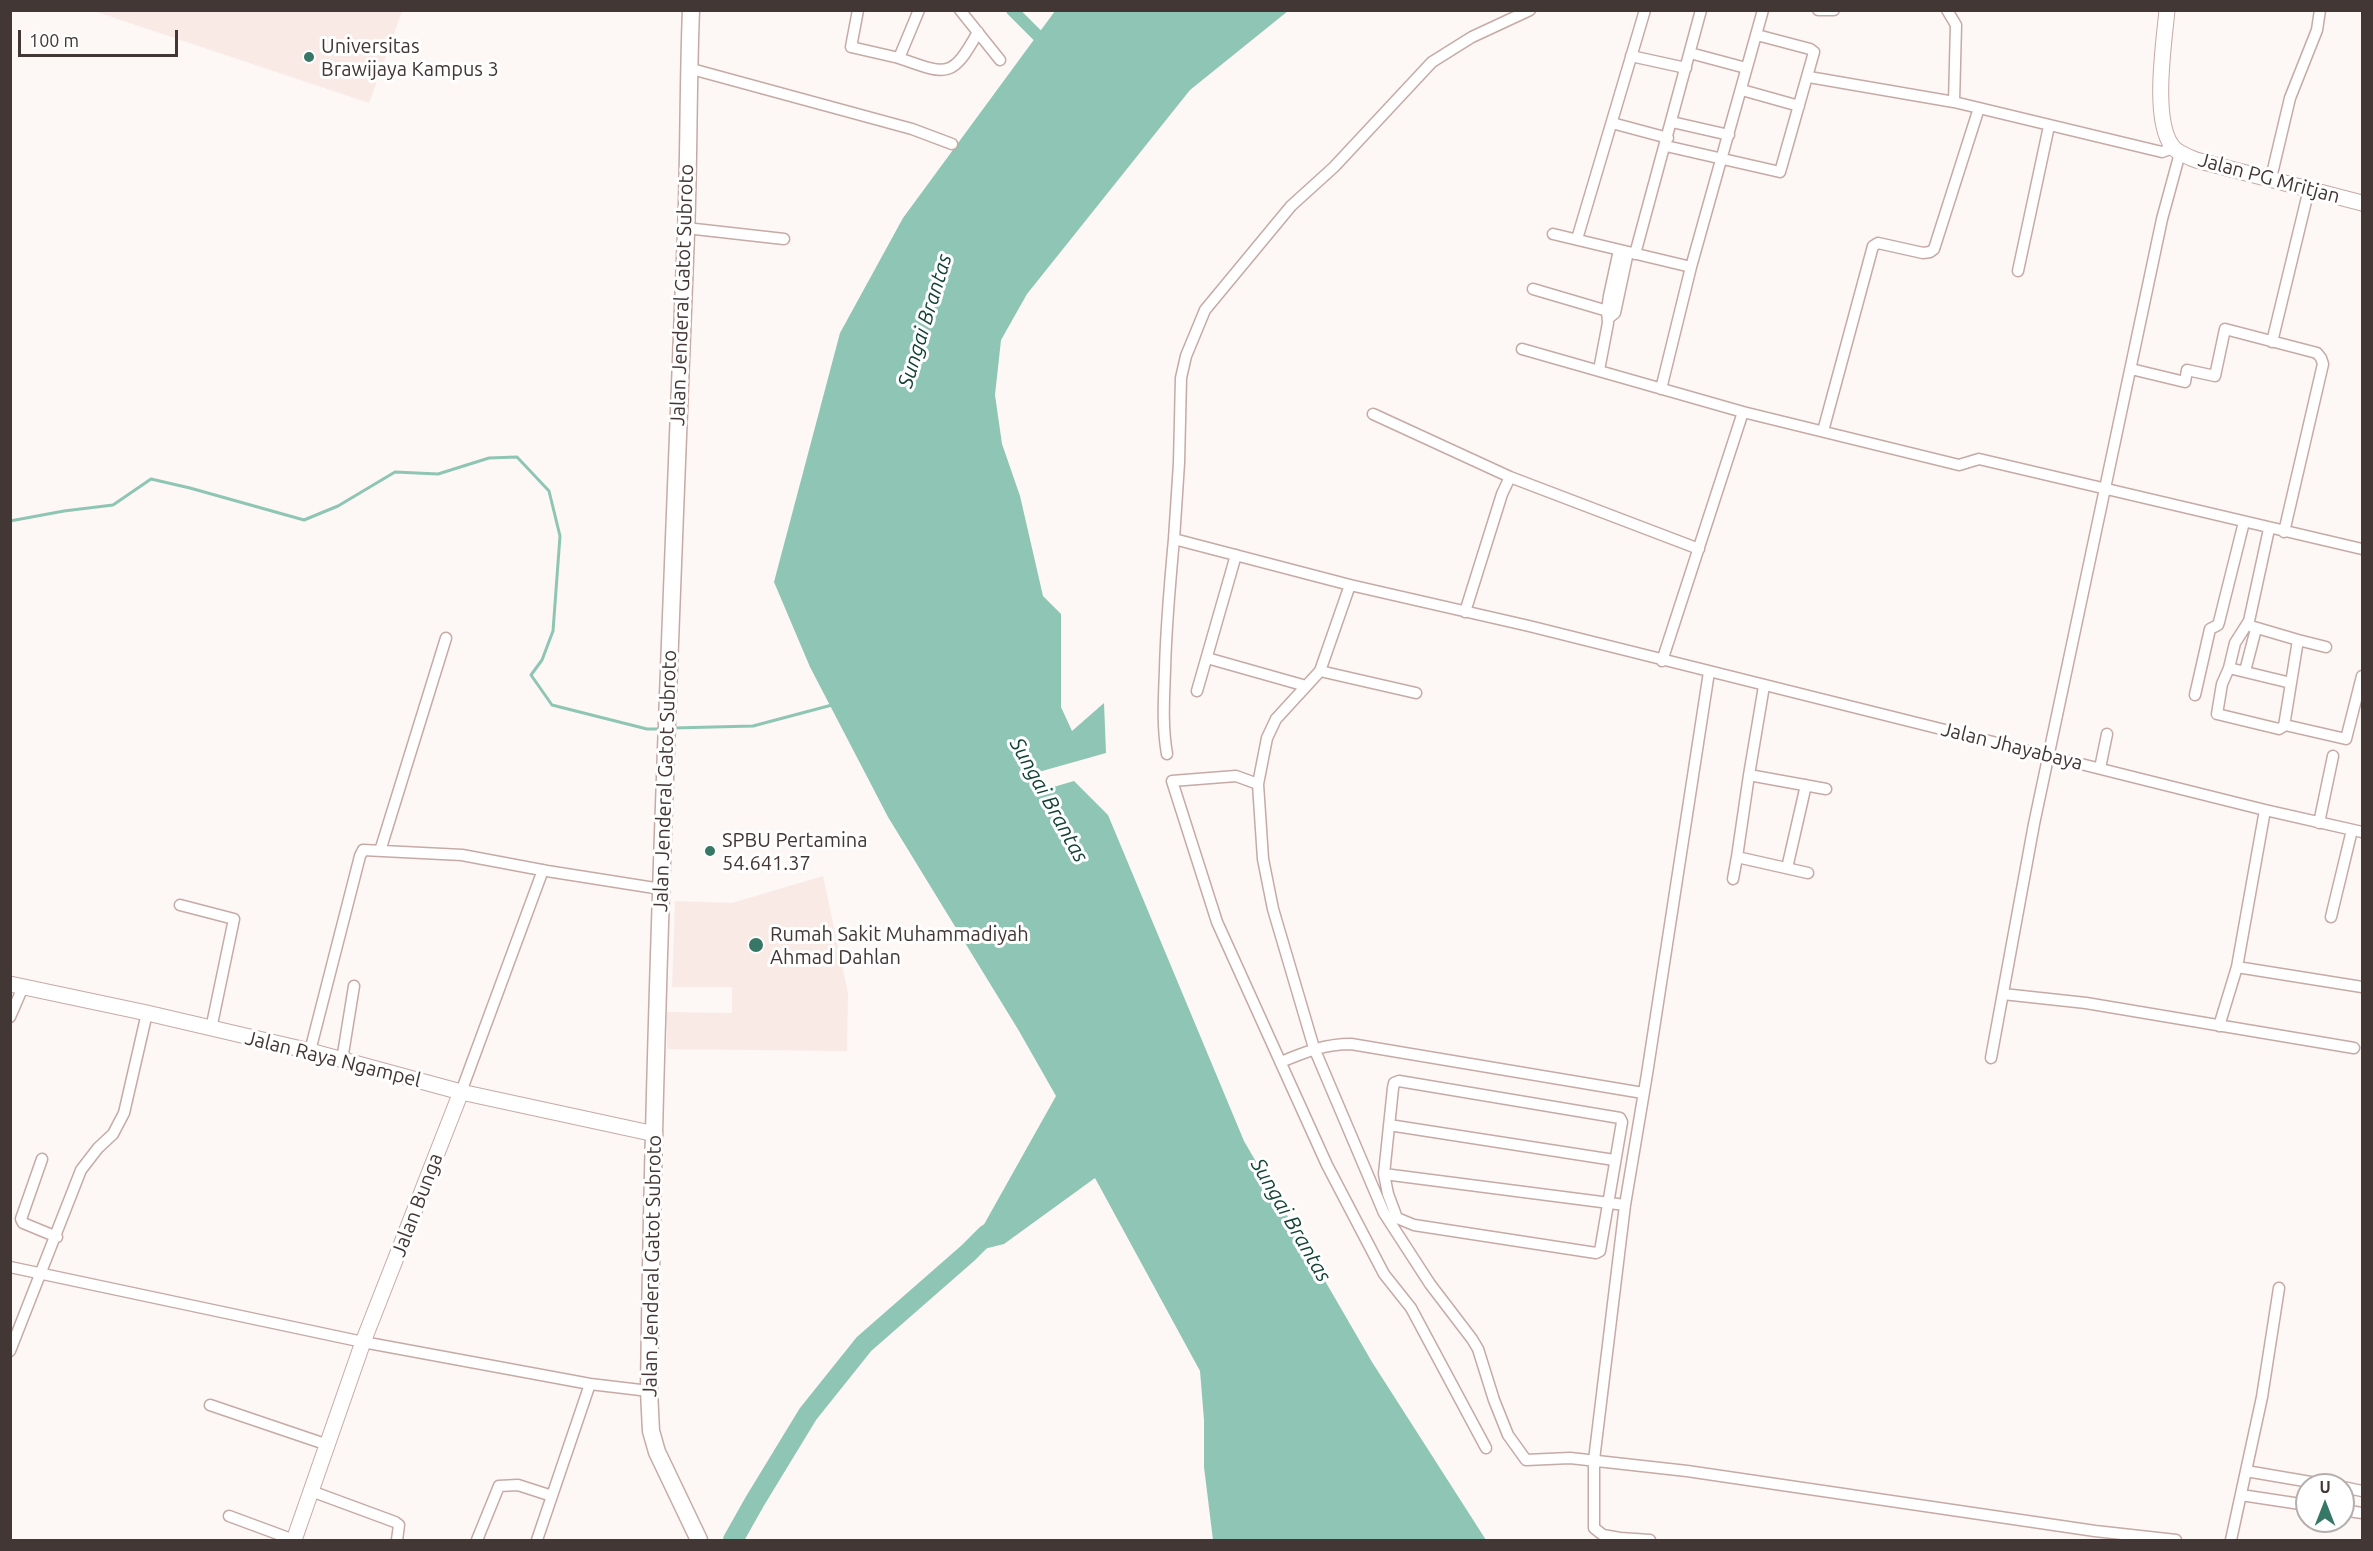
<!DOCTYPE html>
<style>
body{margin:0}
#map{position:relative;width:2373px;height:1551px;overflow:hidden;background:#fdf7f6;font-family:Ubuntu,sans-serif}
canvas{display:block}
.frame{position:absolute;inset:0;border:12px solid #433735;pointer-events:none}
.north{position:absolute;left:2295px;top:1473px;width:60px;height:60px;box-sizing:border-box;background:#fff;border:2px solid #b4afae;border-radius:50%;rotate:0deg;font-size:16px;font-weight:700;line-height:24px;text-align:center;color:#433735}
.north::after{content:'';display:block;margin:auto;width:21px;height:27px;background:#377766;clip-path:polygon(50% 0,100% 100%,50% 72%,0 100%)}
.scale{position:absolute;left:18px;top:30px;width:160px;height:27px;box-sizing:border-box;border:3px solid #433735;border-top:0;padding-left:8px;font-size:18px;line-height:21px;white-space:nowrap;color:#433735;-webkit-text-stroke:4px #fff;paint-order:stroke}
</style>
<div id="map">
<canvas width="2373" height="1551"></canvas>
<div class="frame"></div>
<div class="north">U</div>
<div class="scale">100 m</div>
</div>
<script>
const context = document.querySelector('canvas').getContext('2d');
context.lineJoin = 'round';
function paint(path, color) { context.fillStyle = color; context.fill(path, 'evenodd'); }
function stroke(path, color, width, dash) { context.strokeStyle = color; context.lineWidth = width; context.lineCap = dash ? 'butt' : 'round'; context.setLineDash(dash || []); context.stroke(path); }
function label(font, color, halo, rows, align = 'center') {
  context.font = font + ' Ubuntu,sans-serif'; context.lineWidth = 6; context.setLineDash([]); context.textBaseline = 'middle'; context.strokeStyle = halo; context.fillStyle = color; for (const [text, x, y, turn = 0] of rows) {
    context.save(); context.translate(x, y); context.rotate((+turn || 0) * Math.PI / 180); context.textAlign = isNaN(turn) ? turn : align; if (halo) context.strokeText(text, 0, 0); context.fillText(text, 0, 0); context.restore();
  }
}
paint(new Path2D(`
 M94 11H402L369 103Z
 M823 876 848 993 847 1051 667 1049V1012L732 1013V987H672L675 901 732 903Z`), '#f9eae6');
paint(new Path2D(`
 M1055 11H1288L1190 90 1027 294 1001 340 995 395 1002 444 1020 496 1043 596 1061 614V707L1072 731 1104 703 1106 753 1035 773 1050 788 1074 781 1108 815 1244 1141 1372 1362 1486 1540H1213L1204 1467V1420L1200 1371 1095 1178 1004 1244 968 1253 1056 1096 1019 1031 888 817 810 667 774 582 840 333 903 218Z`), '#8fc5b4');
stroke(new Path2D(`
 M10 521 64 511 113 505 151 479 190 488 304 520 338 506 395 472 438 474 489 458 517 457 549 491 560 536 553 631 542 660 531 675 552 705 647 729H661
 M673 728 753 726 832 705`), '#8fc5b4', 3);
stroke(new Path2D(`
 M1012 10 1048 46`), '#8fc5b4', 12);
stroke(new Path2D(`
 M733 1540 755 1501 808 1414 864 1344 968 1253 987 1234`), '#8fc5b4', 20);
const street = new Path2D(`
 M858 10 851 47 899 58 919 10
 M960 10 1000 60
 M1530 10 1472 37 1432 62 1334 167 1291 206 1205 310 1186 356 1181 378 1179 463 1174 539 1350 585 1529 626 2265 810 2362 832
 M1818 10H1834
 M1947 10 1956 25 1954 102 2162 152 2173 148
 M1690 53 1746 68
 M1631 56 1686 68
 M899 58C947 75 952 79 978 32
 M688 68 912 129 952 144
 M1809 77 1954 102
 M1742 90 1799 106
 M1672 122 1729 135
 M1612 123 1668 138
 M1666 146 1780 172 1814 52 1810 49 1757 35
 M2271 178 2290 98 2317 30 2320 10
 M686 228 784 239
 M1553 234 1691 267
 M1577 239 1645 10
 M1635 254 1701 10
 M2018 271 2049 126
 M1533 289 1611 312
 M1610 317 1615 313 1628 252
 M2272 342 2309 189
 M1522 349 1743 412 1959 465 1979 459 2362 549
 M2131 369 2185 382 2187 370 2215 376 2225 329 2317 353 2321 358 2323 364 2284 532
 M1599 370 1608 323 1607 310 1609 296 1619 250
 M1661 389 1691 267 1763 10
 M1373 414 1510 477 1502 494 1465 612
 M1823 431 1873 246 1878 243 1923 253 1930 252 1934 249 1979 108
 M1510 477 1699 549
 M1350 585 1320 671 1276 719 1267 738 1258 784 1263 859 1273 909 1314 1048 1384 1213 1430 1284 1472 1339 1478 1349 1494 1400 1508 1435 1526 1460 1570 1458 1687 1471 2095 1531 2176 1540
 M2247 625 2298 640 2284 726 2279 729 2217 714 2222 684 2229 668 2291 683
 M2298 640 2326 647
 M1207 658 1306 686
 M1662 661 1743 412
 M2229 668 2235 643 2249 621 2269 529
 M1320 671 1416 693
 M2245 671 2256 629
 M1197 691 1236 555
 M2195 695 2210 629 2218 625 2219 622 2244 522
 M2285 725 2346 739 2362 676
 M1167 754C1162 726 1164 698 1165 670 1166 626 1170 582 1174 539
 M2100 768 2107 734
 M1749 775 1764 686
 M1258 784 1236 776 1172 781 1217 922 1327 1165 1384 1274 1411 1308 1486 1448
 M2319 823 2333 756
 M380 851 446 638
 M1787 868 1806 785
 M1808 873 1737 857 1749 775 1826 789
 M1733 879 1737 857
 M180 905 234 919 211 1029
 M2331 917 2352 830
 M2237 967 2362 987
 M2003 994 2086 1003 2354 1048
 M10 1017 23 987
 M2219 1026 2237 967 2265 810
 M310 1051 360 856 363 850 462 855 547 871 661 889
 M1991 1058 2034 824 2162 219 2180 153
 M342 1060 354 986
 M1281 1062C1305 1052 1325 1044 1351 1044L1643 1093
 M1399 1081 1620 1118 1622 1122 1600 1251 1596 1253 1414 1225 1397 1218 1388 1194 1384 1174 1393 1088 1394 1083Z
 M461 1092 543 870
 M1389 1125 1614 1160
 M42 1159 21 1219 23 1223 57 1237
 M1384 1174 1625 1205
 M10 1267 363 1342 590 1384 649 1391
 M10 1351 81 1170 98 1148 113 1134 124 1113 147 1013
 M210 1405 328 1445
 M2246 1471 2328 1485
 M2343 1487 2362 1491
 M311 1491 395 1522 399 1525 397 1540
 M2241 1495 2307 1505
 M2343 1510 2362 1513
 M229 1516 294 1540
 M1620 1538 1650 1540
 M477 1540 499 1486 518 1485 552 1496
 M537 1540 590 1384
 M1621 1540 1620 1538 1603 1535 1594 1528V1460L1625 1205 1647 1074 1709 672
 M2231 1540 2262 1397 2279 1288`);
const secondary = new Path2D(`
 M2167 10C2164 43 2152 119 2172 146 2177 153 2187 156 2196 160L2362 203
 M10 984 147 1013 310 1051 461 1092 655 1134
 M294 1540 363 1342 461 1092`);
const primary = new Path2D(`
 M691 10C688 84 689 159 686 233 671 619 654 1005 649 1391L651 1431 657 1452 699 1540`);
stroke(street, '#c6aaa5', 13);
stroke(secondary, '#c6aaa5', 17);
stroke(primary, '#c6aaa5', 19);
stroke(street, '#fff', 10);
stroke(secondary, '#fff', 15);
stroke(primary, '#fff', 16);
for (const [x, y, r, color] of [
 [309,57,6,"#377766"],
 [710,851,6,"#377766"],
 [756,945,8,"#377766"]
]) { const dot = new Path2D(); dot.arc(x, y, r, 0, 2 * Math.PI); context.fillStyle = color; context.fill(dot); stroke(dot, '#fff', 2); }
label('20px', '#433735', '#fff', [
 ["Universitas",321,46],
 ["Brawijaya Kampus 3",321,69],
 ["SPBU Pertamina",722,840],
 ["54.641.37",722,863],
 ["Rumah Sakit Muhammadiyah",770,934],
 ["Ahmad Dahlan",770,957]
], 'left');
label('20px', '#433735', '#fff', [
 ["Jalan PG Mritjan",2269,178,15],
 ["Jalan Jenderal Gatot Subroto",682,295,-88],
 ["Jalan Jhayabaya",2012,746,14],
 ["Jalan Jenderal Gatot Subroto",665,781,-88],
 ["Jalan Raya Ngampel",333,1059,14],
 ["Jalan Bunga",417,1205,-69],
 ["Jalan Jenderal Gatot Subroto",652,1266,-89]
]);
label('italic 21px', '#134236', '#fff', [
 ["Sungai Brantas",925,321,-73],
 ["Sungai Brantas",1049,800,61],
 ["Sungai Brantas",1291,1220,60]
]);
</script>
